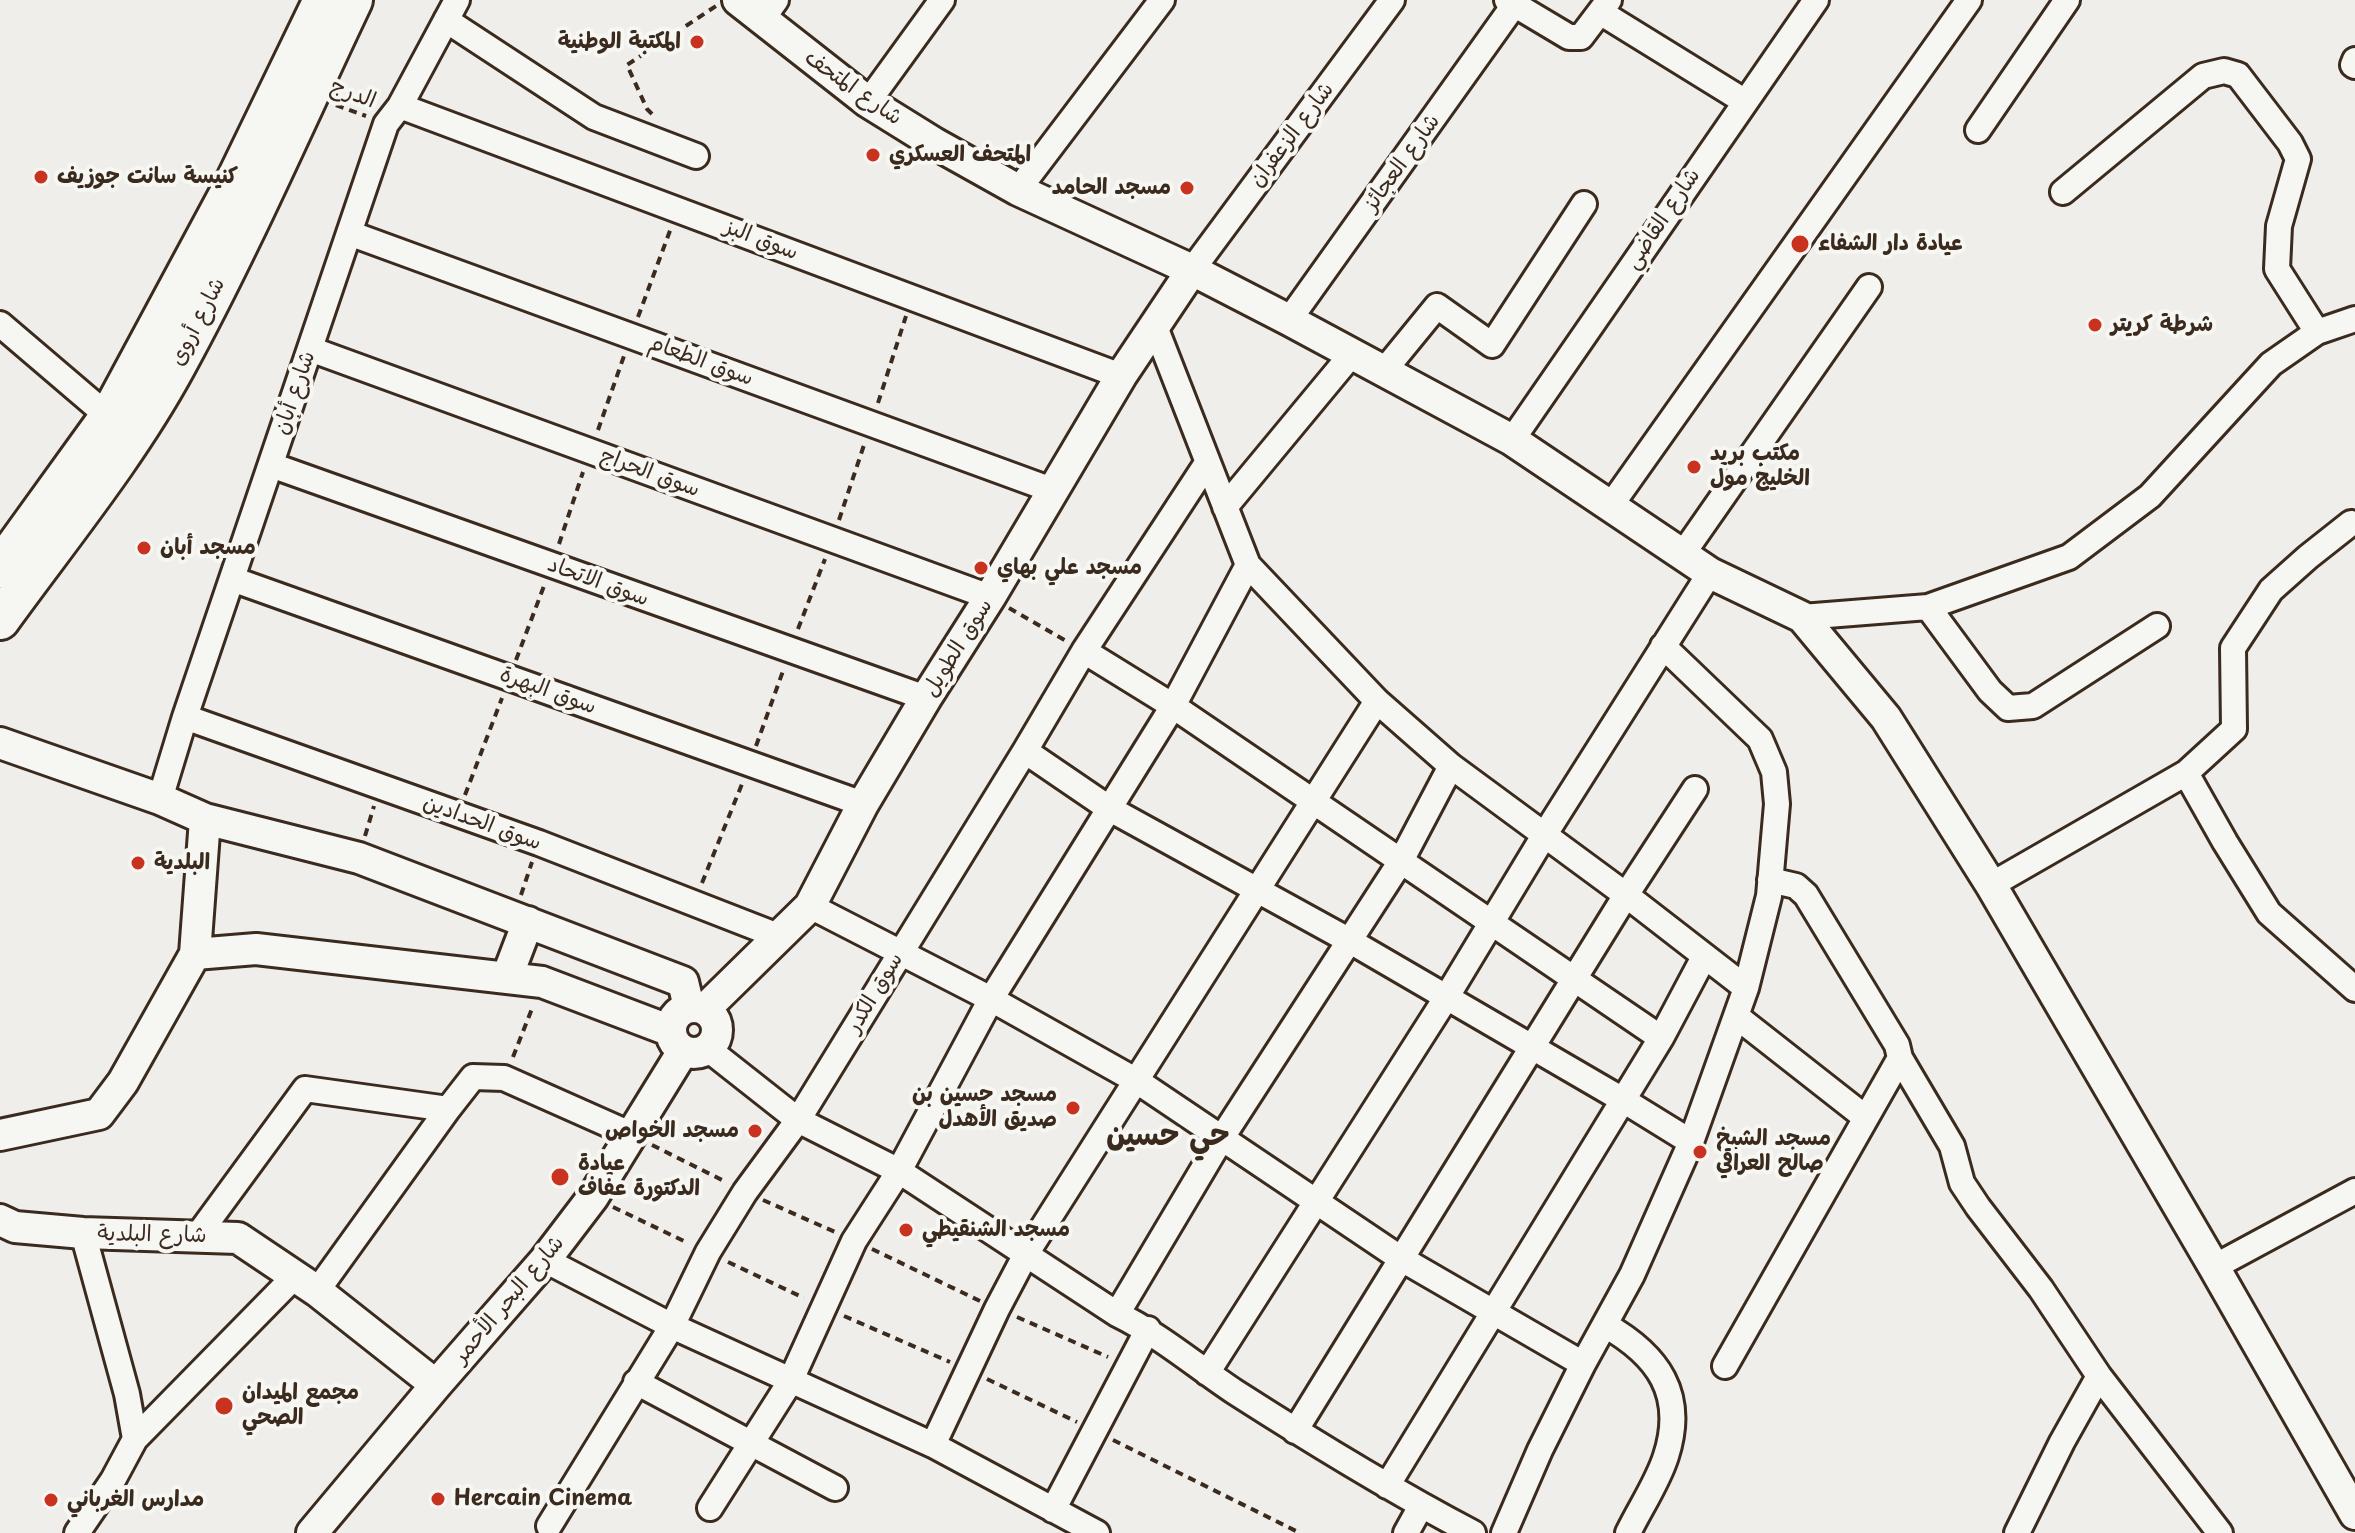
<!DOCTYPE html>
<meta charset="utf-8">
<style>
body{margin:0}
canvas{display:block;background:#efeeea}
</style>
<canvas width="2355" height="1533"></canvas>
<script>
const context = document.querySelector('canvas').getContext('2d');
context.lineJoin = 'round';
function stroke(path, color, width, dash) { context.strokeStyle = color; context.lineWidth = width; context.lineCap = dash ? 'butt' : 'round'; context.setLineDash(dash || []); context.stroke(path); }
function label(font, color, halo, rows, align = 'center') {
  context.font = font + ' "Playpen Sans","Playpen Sans Arabic",sans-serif'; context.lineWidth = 8; context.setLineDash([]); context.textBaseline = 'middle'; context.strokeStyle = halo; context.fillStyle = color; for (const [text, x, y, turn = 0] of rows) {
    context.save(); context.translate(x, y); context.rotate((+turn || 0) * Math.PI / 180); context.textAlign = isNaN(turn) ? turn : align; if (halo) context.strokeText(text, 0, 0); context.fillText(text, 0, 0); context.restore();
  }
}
const minor = new Path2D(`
 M1507 0 1569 37H1581L1609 0
 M1600 12 1744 101
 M446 20 594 117 696 156
 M761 21 776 0
 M2355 60 2353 65 2355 66
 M868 102 942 0
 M400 106 1121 376
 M1978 130 2067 0
 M1018 190 1162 0
 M2063 192 2203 76 2224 71 2238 75 2290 143 2298 159 2279 226 2277 269 2317 332
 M349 233 1052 490
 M1192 270 1392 0
 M1289 320 1514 5
 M0 324 109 417
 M1154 324 1248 565 1377 701 1451 766 1626 895 1746 988
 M310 349 990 597
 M1383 372 1437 306 1492 345 1584 204
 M1512 440 1816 0
 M271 465 926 698
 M1225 507 1351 355
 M1609 508 1969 0
 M1682 555 1869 287
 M232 579 863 804
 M1928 607 1990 691 2008 708 2033 706 2157 626
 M1802 617 1928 607 2069 557 2150 496 2271 364 2317 332 2355 319
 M1084 651 1173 706 1661 1038
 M185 717 539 843 778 936
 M1025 751 1110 809 1350 941 1623 1100 1691 1142
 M2186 773 2225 842 2269 913 2355 989
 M160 799 185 717 386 124 400 106 457 0
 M1991 885 2186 773 2234 729 2233 648 2271 590 2308 557 2351 523
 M810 906 991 999 1137 1081 1400 1258 1583 1364
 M1736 1016 1866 1118
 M708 1049 798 1120 899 1171 1117 1314C1160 1335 1196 1366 1235 1392 1313 1442 1391 1490 1473 1533
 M1900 1058 1952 1146 1962 1183 1978 1207 2041 1289 2099 1376 2220 1533
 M198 1235 305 1089 448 1109 473 1077 504 1078 630 1134
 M545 1260 672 1326 933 1445 1097 1533
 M2214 1267 2355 1191
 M317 1291 448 1109
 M1117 1314 1221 1139 1401 861 1451 766
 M1605 1325C1658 1355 1686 1394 1666 1456 1658 1482 1640 1508 1628 1533
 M1725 1366 1900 1058 1897 1045 1806 895 1796 886 1770 880
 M1207 1373 1446 998 1545 834 1710 573
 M636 1382 835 1488
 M1295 1431 1626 895 1695 789
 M135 1439 294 1277
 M933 1445 997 1309 1026 1254 1377 701
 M1387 1486 1661 1038 1704 957
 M710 1508 790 1382 854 1241 899 1171 991 999 1173 706 1248 565
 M1053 1510 1148 1329
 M549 1526 672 1326 708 1252 745 1192 798 1120 1025 751 1084 651 1207 463
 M77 1533 113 1480 135 1439 127 1394 83 1233
 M1406 1533 1421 1506
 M1504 1533 1540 1450 1583 1364 1632 1275 1691 1142 1746 988 1769 896 1777 804 1774 772 1760 739 1663 646
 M2017 1533 2062 1442 2099 1376`);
const tertiary = new Path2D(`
 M738 0 868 102 934 143 1018 190 1192 270 1289 320 1512 440 1710 573 1802 617 1886 718 1991 885 2214 1267 2355 1514
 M0 743 160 799 205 819 359 858 683 982 689 1007
 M195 954 256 949 542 982 671 1031
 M507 977 528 922
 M671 1030a23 23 0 1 1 46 0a23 23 0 1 1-46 0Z
 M705 1009 810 906 863 804 926 698 990 597 1121 376 1192 270
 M0 1135 99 1114 123 1082 195 954 205 819
 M0 1220 15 1227 83 1233 238 1238 317 1291 436 1385
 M312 1533 436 1385 545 1260 593 1197 683 1051`);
const primary = new Path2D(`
 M0 568 109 417 230 192 323 0
 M0 620C60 537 127 456 176 366 241 247 295 122 353 0`);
stroke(minor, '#3b2a1e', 30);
stroke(tertiary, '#3b2a1e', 36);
stroke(primary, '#3b2a1e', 44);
stroke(new Path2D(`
 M336 105 366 116
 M652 114 647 109 627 65 716 6
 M638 317 671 228
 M878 403 906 316
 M598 430 624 356
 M839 520 864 445
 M559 544 583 472
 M1009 608 1068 642
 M798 629 825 559
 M516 660 544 586
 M756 746 783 671
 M465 795 502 698
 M365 836 374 806
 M702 883 742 784
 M521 895 532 862
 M513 1057 533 1006
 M652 1145 726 1182
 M763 1200 835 1232
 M613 1207 688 1243
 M872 1249 980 1301
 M728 1262 804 1298
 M844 1316 950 1362
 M1017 1317 1108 1357
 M987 1379 1077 1422
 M1113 1440 1300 1533`), '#3b2a1e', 4, [8, 6]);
stroke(minor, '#f6f6f2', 24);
stroke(tertiary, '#f6f6f2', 30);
stroke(primary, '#f6f6f2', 38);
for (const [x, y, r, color] of [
 [697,42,8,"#c8321e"],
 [873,155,8,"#c8321e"],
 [41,177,8,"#c8321e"],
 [1187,188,8,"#c8321e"],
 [1800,244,10,"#c8321e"],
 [2095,325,8,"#c8321e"],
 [1694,467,8,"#c8321e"],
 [144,548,8,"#c8321e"],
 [981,568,8,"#c8321e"],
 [138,863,8,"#c8321e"],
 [1073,1108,8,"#c8321e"],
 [755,1131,8,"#c8321e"],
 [1700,1152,8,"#c8321e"],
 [560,1177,10,"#c8321e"],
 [906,1230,8,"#c8321e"],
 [224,1406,10,"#c8321e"],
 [438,1499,8,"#c8321e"],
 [51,1500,8,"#c8321e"]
]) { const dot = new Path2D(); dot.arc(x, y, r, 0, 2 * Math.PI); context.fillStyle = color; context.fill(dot); stroke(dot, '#f6f6f2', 3); }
label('bold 22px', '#3b2a1e', '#f6f6f2', [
 ["المكتبة الوطنية",681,42,"right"],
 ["المتحف العسكري",889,155],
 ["كنيسة سانت جوزيف",57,177],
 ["مسجد الحامد",1171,188,"right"],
 ["عيادة دار الشفاء",1818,244],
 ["شرطة كريتر",2111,325],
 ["مكتب بريد",1710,454],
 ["الخليج مول",1710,479],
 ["مسجد أبان",160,548],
 ["مسجد علي بهاي",997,568],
 ["البلدية",154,863],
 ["مسجد حسين بن",1057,1095,"right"],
 ["صديق الأهدل",1057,1120,"right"],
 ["مسجد الخواص",739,1131,"right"],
 ["مسجد الشيخ",1716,1139],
 ["صالح العراقي",1716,1164],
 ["عيادة",578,1164],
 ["الدكتورة عفاف",578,1189],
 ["مسجد الشنقيطي",922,1230],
 ["مجمع الميدان",242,1393],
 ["الصحي",242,1418],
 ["Hercain Cinema",454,1499],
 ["مدارس الغرباني",67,1500]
], 'left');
label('22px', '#3b2a1e', '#f6f6f2', [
 ["شارع المتحف",853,88,35],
 ["الدرج",353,94,21],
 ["شارع الزعفران",1292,135,-53],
 ["شارع العجائز",1402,163,-54],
 ["شارع القاضي",1663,219,-56],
 ["سوق البز",761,240,21],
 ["شارع أروى",198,322,-63],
 ["سوق الطعام",701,361,20],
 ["شارع أبان",295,393,-71],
 ["سوق الحراج",650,473,20],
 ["سوق الاتحاد",598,582,20],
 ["سوق الطويل",958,648,-58],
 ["سوق البهرة",548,691,20],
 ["سوق الحدادين",482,823,20],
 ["سوق الكدر",875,993,-59],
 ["شارع البلدية",152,1235,1],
 ["شارع البحر الأحمر",509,1300,-50]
]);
label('bold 30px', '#3b2a1e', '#f6f6f2', [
 ["حي حسين",1168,1137]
]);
</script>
